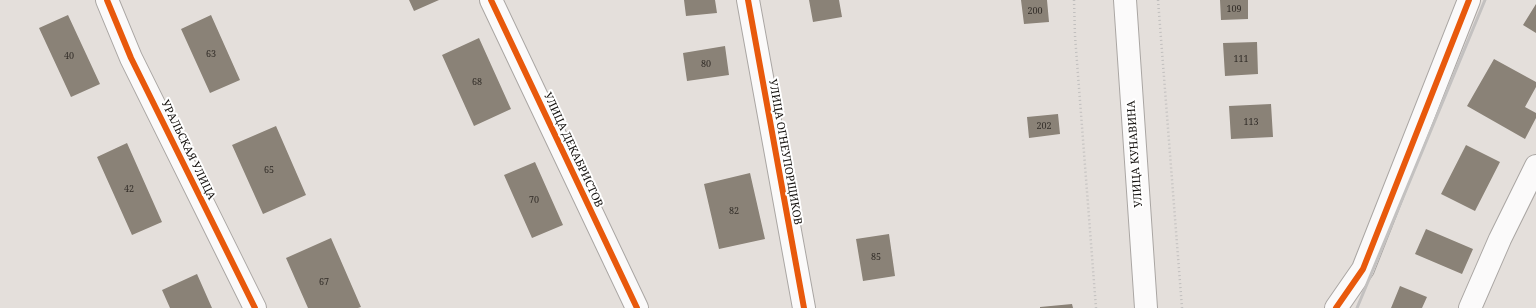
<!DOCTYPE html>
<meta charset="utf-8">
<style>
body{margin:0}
canvas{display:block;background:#e4dfdb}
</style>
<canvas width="1536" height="308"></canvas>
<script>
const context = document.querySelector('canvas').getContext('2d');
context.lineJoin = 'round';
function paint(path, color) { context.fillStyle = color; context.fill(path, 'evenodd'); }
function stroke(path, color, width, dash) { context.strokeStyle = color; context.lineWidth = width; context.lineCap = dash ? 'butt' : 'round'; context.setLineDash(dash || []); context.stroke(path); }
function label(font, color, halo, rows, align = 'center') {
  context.font = font + ' "Noto Serif",serif'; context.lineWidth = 4; context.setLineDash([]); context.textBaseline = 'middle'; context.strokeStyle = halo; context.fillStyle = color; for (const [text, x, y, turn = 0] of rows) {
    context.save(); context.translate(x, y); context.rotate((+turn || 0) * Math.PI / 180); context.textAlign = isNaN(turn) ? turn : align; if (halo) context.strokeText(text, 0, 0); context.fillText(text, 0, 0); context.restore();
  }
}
paint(new Path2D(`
 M409 0H439L414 11Z
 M684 0H715L717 13 686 16Z
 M809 0H839L842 17 813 22Z
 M1021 0H1047L1049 22 1024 24Z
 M1220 0H1248V19L1221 20Z
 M1536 4V33L1523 25Z
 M68 15 100 84 71 97 39 28Z
 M211 15 240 80 210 93 181 29Z
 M479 38 511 109 474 126 442 55Z
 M1257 42 1258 74 1225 76 1223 43Z
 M725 46 729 75 687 81 683 53Z
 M1494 59 1536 82V87L1525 107 1536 113V118L1525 139 1467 106Z
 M1271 104 1273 137 1231 139 1229 106Z
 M1058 114 1060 134 1029 138 1027 117Z
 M276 126 306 195 263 214 232 145Z
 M127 143 162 222 132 235 97 157Z
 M1466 145 1500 162 1475 211 1441 194Z
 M535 162 563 225 532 238 504 175Z
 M750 173 765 239 719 249 704 184Z
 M1426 229 1473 249 1462 274 1415 254Z
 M889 234 895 276 863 281 856 239Z
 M331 238 361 307 358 308H308L286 258Z
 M197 274 212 308H170L162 290Z
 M1400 286 1427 297 1422 308H1391Z
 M1072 304 1073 308H1040V307Z`), '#8a8277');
const minor = new Path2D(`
 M107 0 131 58 255 308
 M491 0 637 308
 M748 0 804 308
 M1336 308 1363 269 1469 0
 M1470 308 1500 239 1536 166`);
const primary = new Path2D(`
 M1125 0 1146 308`);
stroke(minor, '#aaa6a3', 24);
stroke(primary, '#aaa6a3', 24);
stroke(new Path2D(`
 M1074 0 1075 36 1096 308
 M1158 0 1182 308`), '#c1bfbe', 2.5, [1, 3]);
stroke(minor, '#fbfafa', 22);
stroke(primary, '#fbfafa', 22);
stroke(new Path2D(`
 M1357 308 1485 0`), '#c3c1c0', 3);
stroke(new Path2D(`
 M107 0 131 58 255 308
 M491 0 637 308
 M748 0 804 308
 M1336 308 1363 269 1469 0`), '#e8590c', 6);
label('9px', '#322d28', null, [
 ["109",1234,9],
 ["200",1035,11],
 ["63",211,54],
 ["40",69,56],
 ["111",1241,59],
 ["80",706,64],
 ["68",477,82],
 ["113",1251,122],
 ["202",1044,126],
 ["65",269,170],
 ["42",129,189],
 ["70",534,200],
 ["82",734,211],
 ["85",876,257],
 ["67",324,282]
]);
label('11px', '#14110e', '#fff', [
 ["УРАЛЬСКАЯ УЛИЦА",188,150,64],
 ["УЛИЦА ДЕКАБРИСТОВ",573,150,65],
 ["УЛИЦА ОГНЕУПОРЩИКОВ",785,152,80],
 ["УЛИЦА КУНАВИНА",1135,154,-94]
]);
</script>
